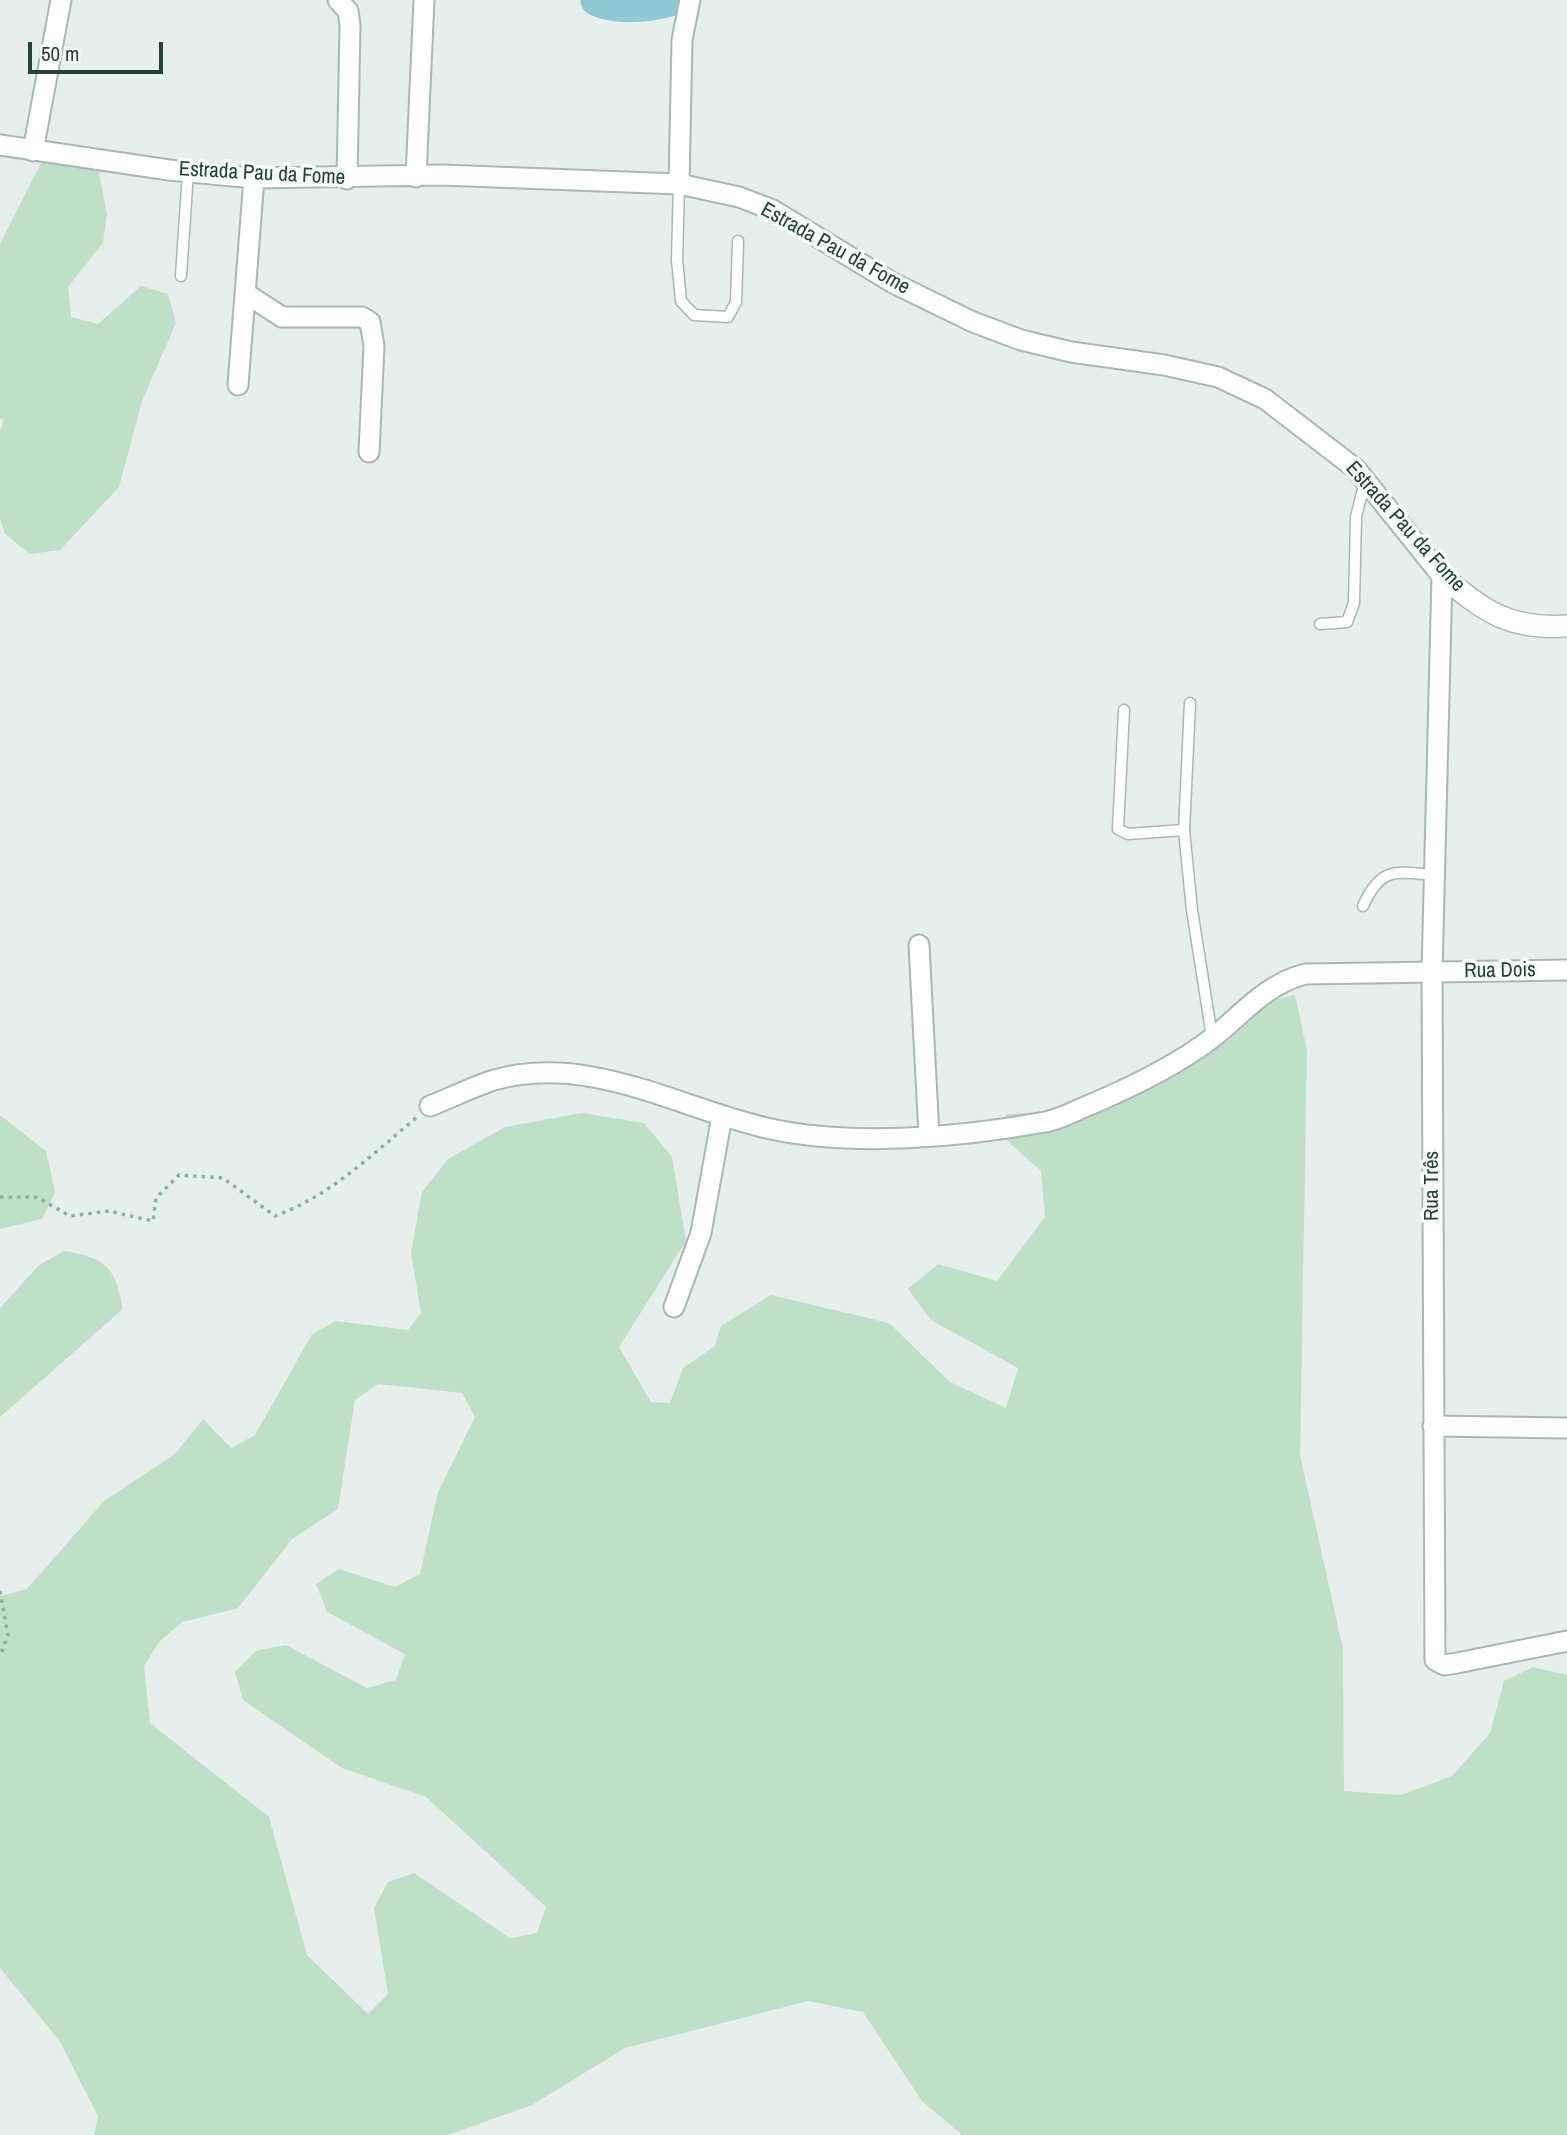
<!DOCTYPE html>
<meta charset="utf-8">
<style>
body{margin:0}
#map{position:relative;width:1567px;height:2135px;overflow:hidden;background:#e6efeb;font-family:"Archivo Narrow",sans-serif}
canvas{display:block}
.scale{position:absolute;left:28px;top:42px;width:135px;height:32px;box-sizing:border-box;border:4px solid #24423a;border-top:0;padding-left:9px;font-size:21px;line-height:24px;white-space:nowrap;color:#24423a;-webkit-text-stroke:5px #f7fbf9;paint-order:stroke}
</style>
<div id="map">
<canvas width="1567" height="2135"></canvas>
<div class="scale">50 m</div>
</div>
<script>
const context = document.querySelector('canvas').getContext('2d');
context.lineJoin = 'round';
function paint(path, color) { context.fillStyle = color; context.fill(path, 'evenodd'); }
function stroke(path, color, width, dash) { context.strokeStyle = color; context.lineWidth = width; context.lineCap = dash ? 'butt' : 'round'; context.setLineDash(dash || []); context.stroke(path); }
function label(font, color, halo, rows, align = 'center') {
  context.font = font + ' "Archivo Narrow",sans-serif'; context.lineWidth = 7; context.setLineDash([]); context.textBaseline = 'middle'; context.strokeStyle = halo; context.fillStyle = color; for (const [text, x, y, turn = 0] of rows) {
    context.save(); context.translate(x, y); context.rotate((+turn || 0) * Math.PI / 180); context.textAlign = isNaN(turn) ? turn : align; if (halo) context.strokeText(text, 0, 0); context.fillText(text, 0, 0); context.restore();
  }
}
paint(new Path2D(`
 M71 144 96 159 107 214 103 243 68 287 71 317 98 324 141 286 168 294 176 323 142 401 119 487 60 550 30 554 5 534 0 519V430L4 420 0 418V244L45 155Z
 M1295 995 1307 1050 1300 1455 1343 1649 1344 1791 1401 1795 1452 1776 1490 1733 1504 1681 1533 1667 1567 1675V2135H962L922 2101 863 2012 808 2001 625 2048 532 2105 448 2135H94L98 2116 59 2040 0 1968V1596L27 1589 104 1501 175 1454 203 1419 231 1448 255 1435 312 1334 336 1321 408 1330 421 1313 411 1253 422 1192 448 1159 505 1127 582 1113 644 1123 672 1157 686 1241 619 1347 651 1402 670 1403 683 1368 715 1346 721 1326 771 1295 889 1323 950 1382 1006 1408 1018 1368 931 1320 908 1289 938 1264 997 1281 1045 1217 1041 1171 994 1129 1007 1114 1094 1111 1175 1050 1225 1043 1268 1001ZM378 1384 462 1393 475 1417 438 1492 420 1574 395 1587 339 1569 316 1584 327 1612 405 1654 396 1680 367 1688 286 1645 256 1651 235 1672 243 1700 342 1768 426 1797 546 1907 537 1933 510 1938 414 1873 388 1882 374 1908 388 1994 368 2014 307 1955 269 1817 150 1723 144 1666 159 1642 182 1622 238 1608 292 1539 338 1509 355 1400Z
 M0 1115 46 1151 55 1192 42 1219 0 1229Z
 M64 1251C107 1258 115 1267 123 1309L0 1417V1308L39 1265Z`), '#bfe0c8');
stroke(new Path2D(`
 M597 0C617 9 649 6 670 0`), '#8ec9d4', 33);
const lane = new Path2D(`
 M679 184 677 260 681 301 694 315 728 317 736 302 738 241
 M181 276 188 172
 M1320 624 1347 622 1354 603 1356 517 1365 481
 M1190 703 1184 830 1192 910 1212 1037
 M1124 710 1118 829 1128 834 1184 830
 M1363 906C1381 866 1395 872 1435 875`);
const street = new Path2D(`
 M338 0 348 11 350 25 347 179
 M0 145 169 170 254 178 442 175 679 184 739 197 773 210 893 283 973 322 1021 340 1071 352 1164 365 1218 377 1265 399 1356 469 1442 576 1432 972 1435 1660 1444 1665 1457 1663 1567 1641
 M33 151 61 0
 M416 177 424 0
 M679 184 682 40 690 0
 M245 293 282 317H362L370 322 374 346 369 452
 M238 385 254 178
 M919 945 929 1136
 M430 1106C451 1098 472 1087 494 1080 591 1053 679 1109 771 1129 854 1147 962 1137 1045 1122 1057 1120 1069 1114 1080 1109 1126 1090 1175 1067 1215 1036 1244 1012 1267 984 1305 974L1567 970
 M674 1307 701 1233 722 1116
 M1433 1426 1567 1428`);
const secondary = new Path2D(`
 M1442 576C1484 611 1509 630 1567 626`);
stroke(lane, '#a8b8b2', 13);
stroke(street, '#a8b8b2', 23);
stroke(secondary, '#a4bbb3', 24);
stroke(new Path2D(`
 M0 1197H37L70 1216 109 1211 153 1221 156 1198 179 1175 223 1178 275 1216C330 1196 373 1154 417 1117
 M0 1591 8 1635 0 1657`), '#86b3a5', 3.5, [3.5, 5]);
stroke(lane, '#fff', 10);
stroke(street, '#fff', 19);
stroke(secondary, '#fff', 21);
label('21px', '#24423a', '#f7fbf9', [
 ["Estrada Pau da Fome",262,174,3],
 ["Estrada Pau da Fome",835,249,29],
 ["Estrada Pau da Fome",1405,527,48],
 ["Rua Dois",1500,971,-1],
 ["Rua Três",1432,1186,-90]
]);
</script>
